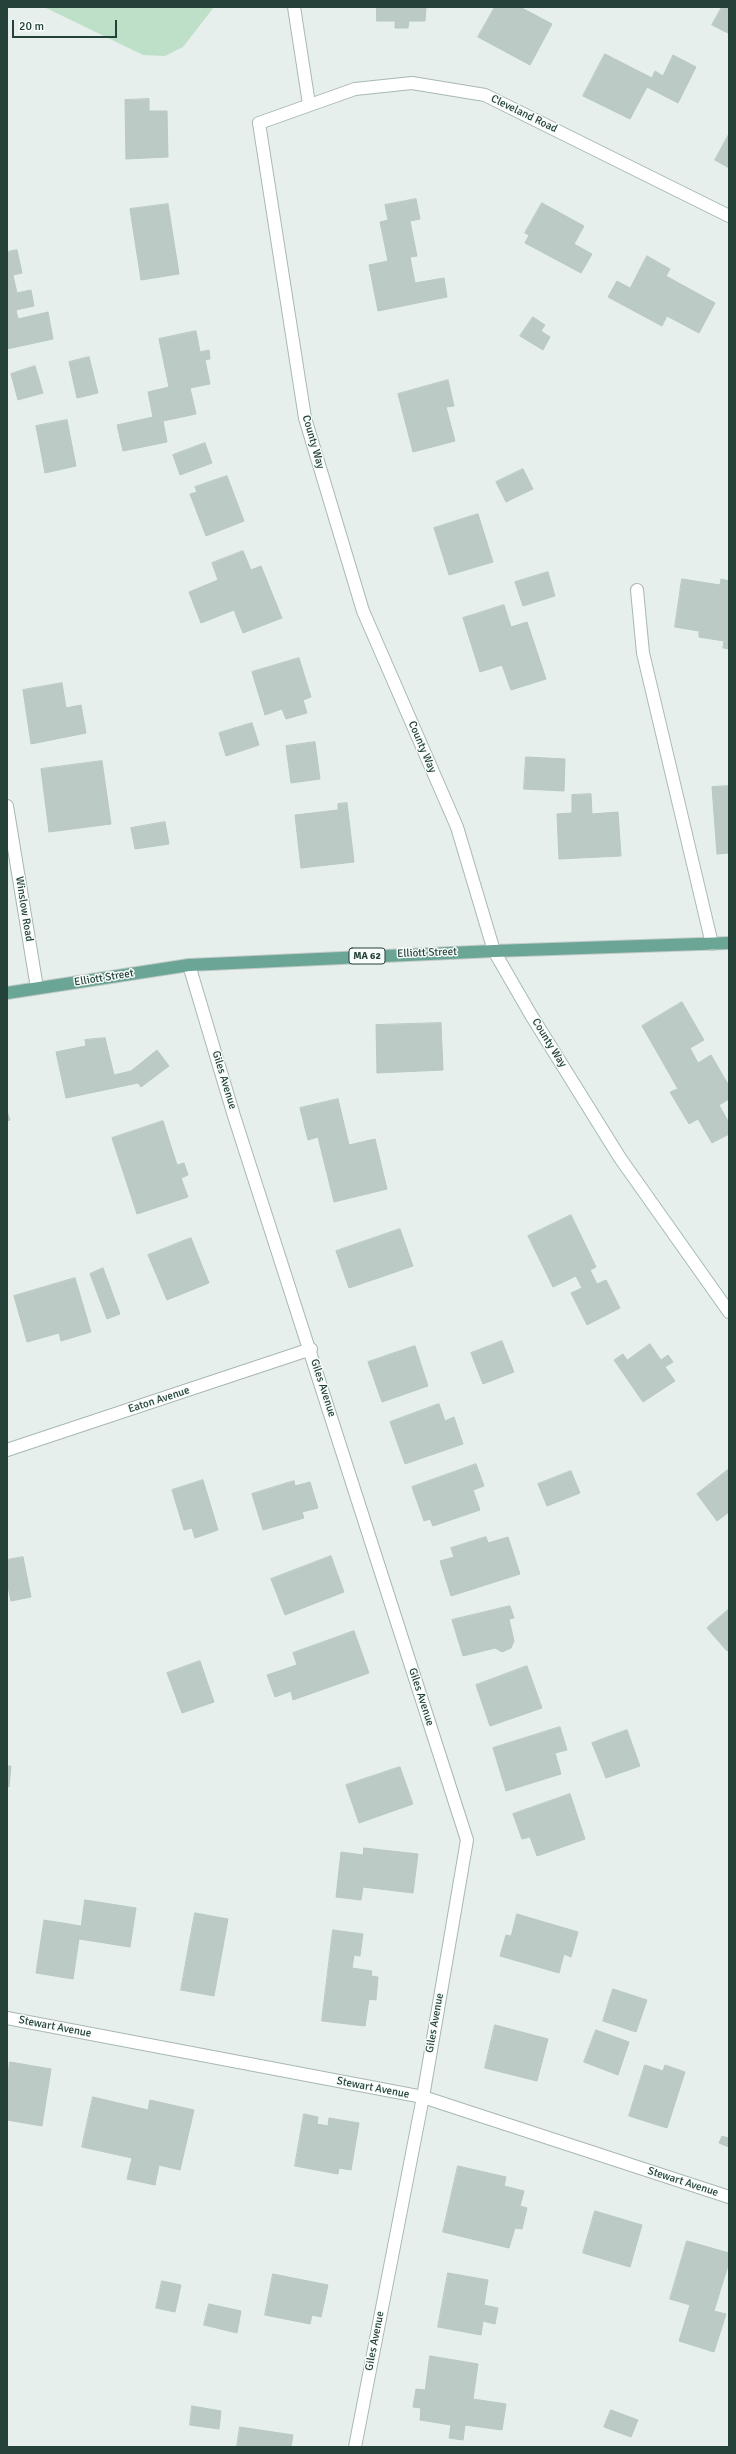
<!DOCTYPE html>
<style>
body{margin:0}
#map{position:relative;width:736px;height:2454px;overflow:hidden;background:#e6efeb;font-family:Signika,sans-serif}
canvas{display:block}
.frame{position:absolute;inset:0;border:8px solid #24423a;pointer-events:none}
.scale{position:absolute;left:12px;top:20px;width:105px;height:18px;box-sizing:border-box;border:2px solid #24423a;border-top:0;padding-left:5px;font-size:12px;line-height:14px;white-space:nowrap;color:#24423a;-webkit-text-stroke:3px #f7fbf9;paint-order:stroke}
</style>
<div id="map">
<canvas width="736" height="2454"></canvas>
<div class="frame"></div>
<div class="scale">20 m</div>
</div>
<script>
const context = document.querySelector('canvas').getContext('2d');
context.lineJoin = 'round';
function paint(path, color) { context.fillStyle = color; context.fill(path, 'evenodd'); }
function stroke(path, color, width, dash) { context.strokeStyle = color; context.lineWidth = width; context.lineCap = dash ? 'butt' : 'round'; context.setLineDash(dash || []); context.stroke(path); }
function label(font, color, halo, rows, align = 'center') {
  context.font = font + ' Signika,sans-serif'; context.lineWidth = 3; context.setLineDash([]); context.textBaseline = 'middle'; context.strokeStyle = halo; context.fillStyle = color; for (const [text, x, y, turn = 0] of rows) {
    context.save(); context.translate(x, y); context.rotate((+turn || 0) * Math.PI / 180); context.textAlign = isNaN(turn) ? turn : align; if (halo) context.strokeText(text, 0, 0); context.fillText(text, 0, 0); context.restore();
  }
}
paint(new Path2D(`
 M44 7H214L183 47 165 56 143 55Z`), '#bfe0c8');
const building = new Path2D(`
 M377 7H426L425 21H409L408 28H395V21H377Z
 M495 7H520L552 24 530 65 478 37Z
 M722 7 729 8 728 33 712 25Z
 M605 54 652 78 655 71 663 76 673 55 696 67 678 103 647 87 630 119 583 96Z
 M149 99V111H167L168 157 126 159 125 100Z
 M729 134V168L715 160Z
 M416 199 420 219 410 221 417 256 410 257 415 283 444 278 447 297 378 311 369 265 388 261 380 222 388 220 385 205Z
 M542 203 584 226 574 244 592 254 581 273 525 243 529 235 525 233Z
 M168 204 179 274 141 280 130 209Z
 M17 250 22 273 13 275 17 293 31 290 34 306 16 310 18 319 48 312 53 339 7 349V252Z
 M647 256 670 269 666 276 715 303 699 333 667 316 662 326 608 297 617 281 630 288Z
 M533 317 545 325 541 331 550 337 543 350 520 336Z
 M196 331 200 352 209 350 210 359 205 360 210 384 190 388 196 414 163 421 167 442 123 451 117 425 153 417 148 392 169 387 159 339Z
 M89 357 98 393 77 398 69 362Z
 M35 366 43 393 18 400 11 374Z
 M448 380 454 406 446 407 455 441 413 452 398 394Z
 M67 420 76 466 45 473 36 426Z
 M205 443 212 463 180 475 173 455Z
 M523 469 533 489 506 502 496 482Z
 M227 476 244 521 206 536 190 494 197 492 195 487Z
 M478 514 493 562 449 575 434 528Z
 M243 551 251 570 261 566 282 618 243 633 234 610 201 623 189 592 218 580 212 563Z
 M548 572 555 596 523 606 515 582Z
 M682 579 720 585 721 579 729 581V649L723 648 724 641 699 637V631L675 627Z
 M504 605 511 627 527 622 546 679 511 690 502 665 480 672 463 618Z
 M299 658 311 697 303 700 307 713 286 719 282 709 265 715 252 672Z
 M62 683 66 708 81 705 86 733 31 744 23 690Z
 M252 723 259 745 226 756 219 733Z
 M315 742 320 779 291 783 286 746Z
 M526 757 565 759 564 791 524 789Z
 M102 761 111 824 49 832 41 769Z
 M729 786V853L717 854 712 787Z
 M591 794 592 814 618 812 621 856 559 859 557 814 572 813V795Z
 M347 803 354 862 301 868 295 815 338 810V804Z
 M165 822 169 844 135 849 131 828Z
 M682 1002 704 1040 690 1048 698 1063 711 1055 729 1086V1099L719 1105 729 1123V1134L712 1143 698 1119 689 1124 670 1092 678 1089 642 1026Z
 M441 1023 443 1070 377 1073 376 1025Z
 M105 1038 114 1075 131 1071 157 1050 169 1066 141 1087 138 1083 66 1098 56 1052 86 1046 85 1040Z
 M338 1099 349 1145 375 1139 387 1189 334 1202 318 1137 308 1140 300 1108Z
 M7 1111 10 1120 7 1121Z
 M163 1121 177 1165 184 1163 188 1175 181 1178 188 1197 137 1214 112 1138Z
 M571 1215 596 1267 590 1270 597 1284 606 1280 620 1308 587 1325 571 1293 582 1288 576 1276 553 1287 528 1236Z
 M400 1229 413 1266 349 1288 336 1251Z
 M191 1238 209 1283 167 1300 148 1255Z
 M103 1268 120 1314 107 1319 90 1274Z
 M75 1278 91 1332 61 1341 59 1333 27 1342 14 1296Z
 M502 1341 514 1372 483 1384 471 1353Z
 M650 1344 661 1360 668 1355 673 1362 665 1367 675 1381 643 1402 614 1360 623 1354 627 1360Z
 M415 1346 428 1386 382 1402 368 1362Z
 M439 1404 445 1421 454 1417 463 1444 405 1464 390 1422Z
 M476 1464 484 1486 473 1490 480 1510 433 1526 430 1519 424 1521 412 1487Z
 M729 1469V1512L717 1521 697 1494Z
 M571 1471 580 1493 547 1506 538 1484Z
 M203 1480 218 1530 195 1538 192 1528 184 1530 172 1490Z
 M294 1481 295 1486 310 1482 318 1508 302 1512 304 1518 263 1530 252 1494Z
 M486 1537 488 1543 508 1537 520 1574 451 1596 440 1561 454 1557 451 1548Z
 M331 1556 344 1592 285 1615 271 1579Z
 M23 1557 31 1597 11 1601 7 1582V1560Z
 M510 1606 514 1618 509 1619 514 1641 511 1648 502 1652 495 1648 463 1656 452 1620Z
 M729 1609V1649L727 1651 707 1628Z
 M354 1631 369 1673 293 1700 291 1691 275 1697 267 1675 297 1665 293 1653Z
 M200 1661 214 1702 182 1713 167 1673Z
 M527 1666 542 1708 490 1726 476 1685Z
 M560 1727 567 1750 555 1753 561 1774 506 1791 493 1748Z
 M627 1730 640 1766 606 1778 592 1743Z
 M7 1766H11L9 1787 7 1786Z
 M400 1767 413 1804 359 1823 346 1785Z
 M570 1794 585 1839 537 1856 530 1837 522 1839 513 1814Z
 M364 1848 418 1854 413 1893 363 1887 361 1900 336 1897 341 1852 363 1855Z
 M85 1900 136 1908 130 1947 79 1939 73 1979 36 1973 44 1920 81 1926Z
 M195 1913 228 1919 214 1996 181 1990Z
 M517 1914 578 1932 571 1957 564 1954 559 1973 500 1956 506 1935 511 1936Z
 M333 1930 363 1934 360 1956 354 1955 352 1968 372 1971 371 1976 378 1977 376 2000 369 1999 365 2026 322 2021Z
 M613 1989 647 2000 636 2032 603 2021Z
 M495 2025 548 2039 537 2081 485 2068Z
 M596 2030 629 2042 618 2075 584 2062Z
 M10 2062 51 2069 42 2126 7 2120V2082Z
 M645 2065 663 2071 665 2065 685 2072 667 2128 629 2116Z
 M93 2097 148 2110 150 2100 194 2110 180 2170 159 2165 155 2185 127 2179 132 2158 82 2147Z
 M304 2114 318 2117 317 2124 328 2126 329 2118 359 2123 351 2170 339 2168 338 2174 295 2166Z
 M729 2134V2147L719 2143 722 2136 728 2138Z
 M458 2166 506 2177 504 2186 524 2191 520 2206 527 2208 522 2229 515 2228 509 2248 443 2232Z
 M595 2211 642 2225 630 2267 583 2253Z
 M687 2241 729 2253V2262L714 2311 726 2314 714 2352 679 2341 690 2305 670 2299Z
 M448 2273 488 2280 484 2305 498 2308 495 2324 483 2321 481 2335 438 2327Z
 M273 2274 328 2285 321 2317 312 2315 310 2324 265 2315Z
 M162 2281 181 2285 175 2312 156 2308Z
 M209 2304 241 2311 237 2333 204 2325Z
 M430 2356 478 2364 473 2399 506 2404 502 2430 465 2425 463 2440 449 2438 451 2425 420 2420 421 2408 413 2407 416 2389 425 2390Z
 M192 2406 221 2411 219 2429 190 2425Z
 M611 2410 638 2420 631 2437 604 2427Z
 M240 2427 293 2435 291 2447H237Z`);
paint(building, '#bbcac4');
stroke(building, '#b8c9c2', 1);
const lane = new Path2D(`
 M294 7 309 104
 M637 590 643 653 712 944`);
const street = new Path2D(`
 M7 806 37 988
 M494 951 457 827 363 611 305 418 259 123 355 89 412 83 485 95 729 216
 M189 965 234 1116 467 1840 423 2097 355 2447
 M7 1450 311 1349
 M7 2018 423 2097 729 2197`);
const secondary = new Path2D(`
 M494 951 531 1015 620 1158 729 1312`);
const primary = new Path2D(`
 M7 993 189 965 494 951 729 943`);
stroke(lane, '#a8b8b2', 14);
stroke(street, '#a8b8b2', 14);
stroke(secondary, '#a4bbb3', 14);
stroke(primary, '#c2cac8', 14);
stroke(lane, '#fff', 12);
stroke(street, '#fff', 12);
stroke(secondary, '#fff', 12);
stroke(primary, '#6aa596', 12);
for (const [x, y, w] of [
 [367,956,36]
]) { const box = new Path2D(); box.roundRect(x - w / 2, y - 8, w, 16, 3); context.fillStyle = '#f7fbf9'; context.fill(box); stroke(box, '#24423a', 1); }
label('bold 10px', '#24423a', null, [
 ["MA 62",367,956]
]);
label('11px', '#24423a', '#f7fbf9', [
 ["Cleveland Road",524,114,26],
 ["County Way",313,442,74],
 ["County Way",422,747,67],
 ["Winslow Road",24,909,81],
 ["Elliott Street",427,953,-2],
 ["Elliott Street",104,978,-9],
 ["County Way",549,1043,58],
 ["Giles Avenue",224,1080,73],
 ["Giles Avenue",323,1388,72],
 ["Eaton Avenue",159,1400,-18],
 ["Giles Avenue",421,1697,72],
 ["Giles Avenue",435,2023,-80],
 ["Stewart Avenue",55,2027,11],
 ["Stewart Avenue",373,2088,11],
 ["Stewart Avenue",683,2182,18],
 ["Giles Avenue",375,2341,-79]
]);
</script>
